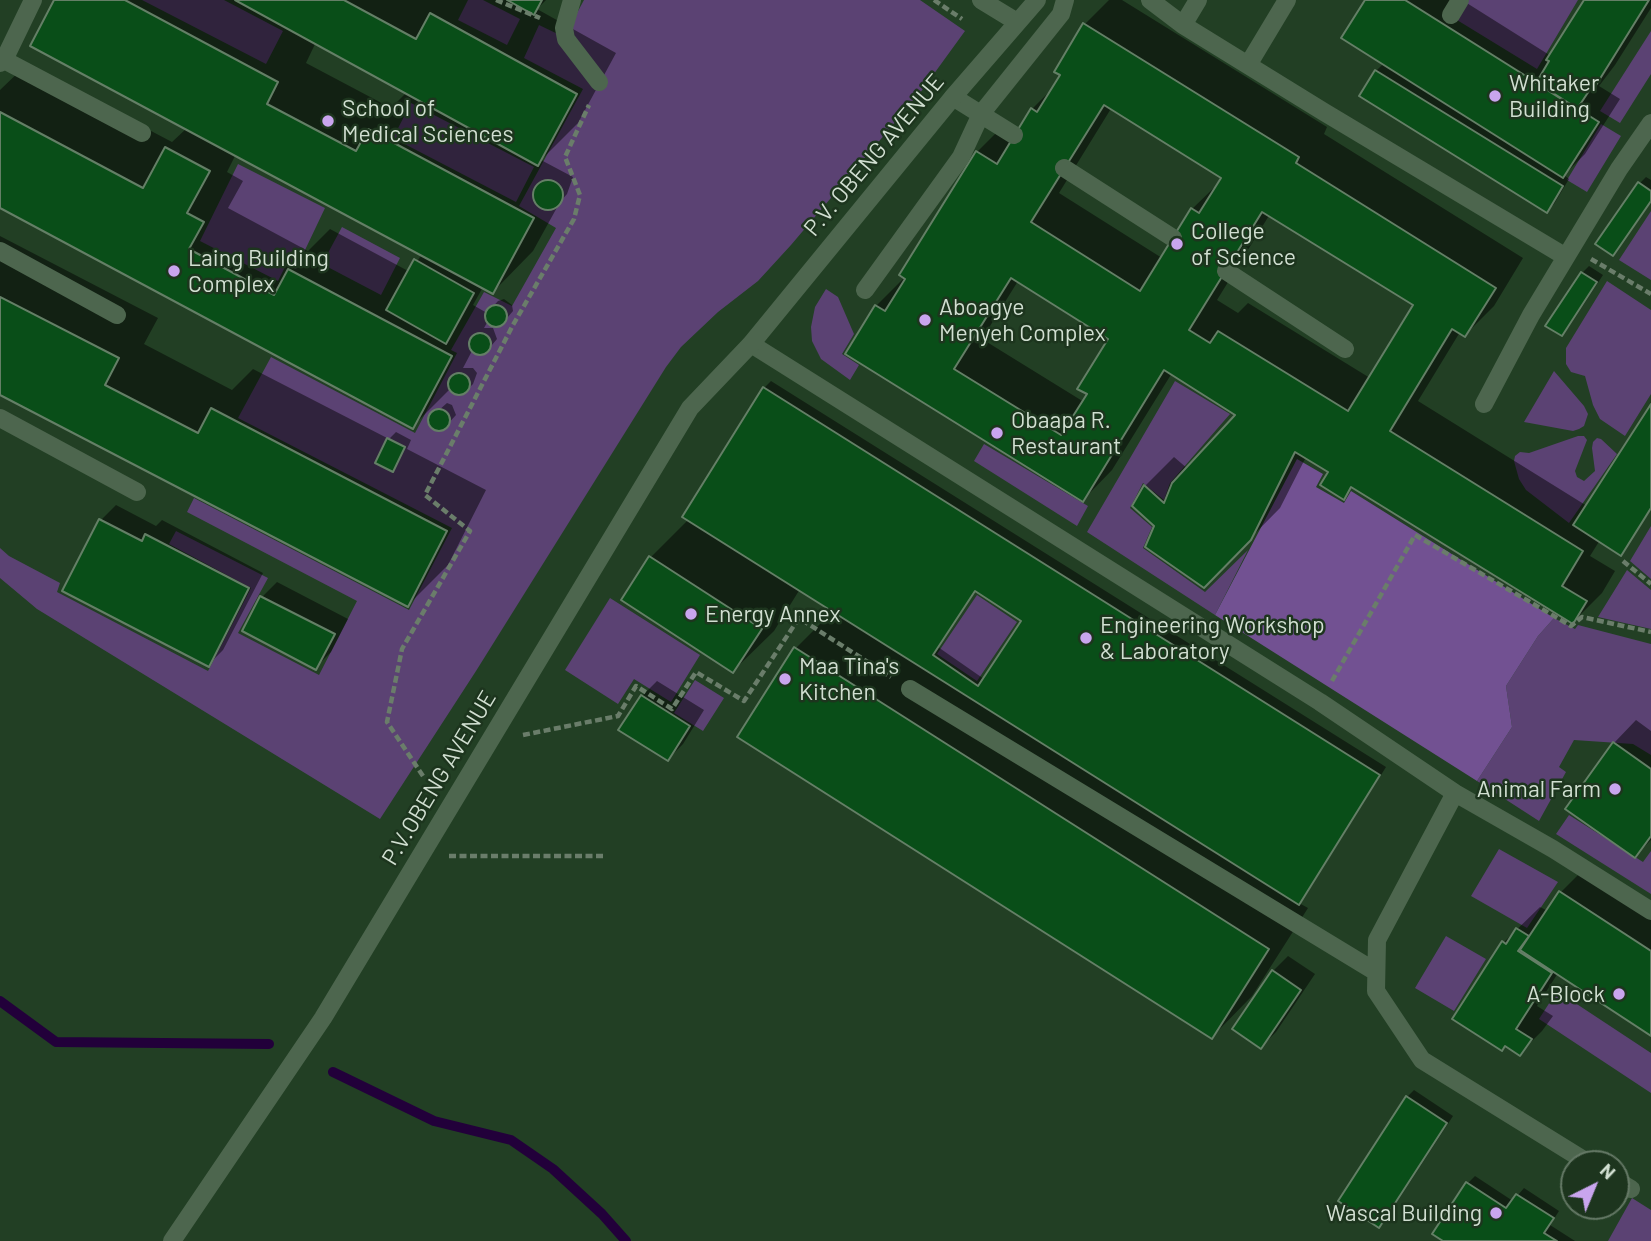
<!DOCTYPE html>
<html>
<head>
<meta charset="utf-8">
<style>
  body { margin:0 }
  #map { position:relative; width:1651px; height:1241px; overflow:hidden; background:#1d351e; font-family:Barlow,sans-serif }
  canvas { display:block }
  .north { position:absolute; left:1560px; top:1150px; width:70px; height:70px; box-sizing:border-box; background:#1d351e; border:2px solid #657966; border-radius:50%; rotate:43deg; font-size:19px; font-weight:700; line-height:28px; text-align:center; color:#d1dfd1 }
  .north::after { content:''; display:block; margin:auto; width:24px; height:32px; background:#c9a5ee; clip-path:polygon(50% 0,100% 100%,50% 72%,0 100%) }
</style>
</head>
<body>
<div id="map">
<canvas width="1651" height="1241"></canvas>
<div class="north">N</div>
</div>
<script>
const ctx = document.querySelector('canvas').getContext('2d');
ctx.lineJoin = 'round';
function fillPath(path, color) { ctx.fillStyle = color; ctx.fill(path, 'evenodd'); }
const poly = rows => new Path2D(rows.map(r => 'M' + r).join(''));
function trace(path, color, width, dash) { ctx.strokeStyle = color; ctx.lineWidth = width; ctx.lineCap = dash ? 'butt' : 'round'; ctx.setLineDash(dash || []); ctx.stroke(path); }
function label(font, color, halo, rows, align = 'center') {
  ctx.font = font + ' Barlow,sans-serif'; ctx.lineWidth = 5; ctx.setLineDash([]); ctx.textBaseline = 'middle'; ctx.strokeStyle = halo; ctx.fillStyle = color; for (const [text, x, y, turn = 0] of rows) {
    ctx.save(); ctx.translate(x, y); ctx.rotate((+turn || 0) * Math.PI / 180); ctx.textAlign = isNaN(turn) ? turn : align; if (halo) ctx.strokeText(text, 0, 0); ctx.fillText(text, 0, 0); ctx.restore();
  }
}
const built = poly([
  [0,0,1651,0,1651,1241,0,1241],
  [1574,1164,1616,1164,1616,1206,1574,1206]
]);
const green = poly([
  [142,0,224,0,283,31,266,64],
  [468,0,483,0,520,19,507,45,458,20],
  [584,0,920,0,965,31,920,93,791,245,758,281,718,312,681,347,666,367,476,671,380,819,37,609,0,578,0,548,9,556,60,583,57,592,208,671,251,588,169,544,176,531,268,578,238,633,319,675,357,601,187,512,194,498,409,610,452,528,238,418,271,357,415,433,457,353,451,350,484,292,512,306,556,228,519,206,583,89,524,58,539,25,564,37],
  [1469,0,1578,0,1537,69,1457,20],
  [1651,31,1651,74,1620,123,1600,111],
  [411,103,534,167,516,202,393,138],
  [1601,124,1621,136,1587,192,1567,180],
  [238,164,325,208,296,269,286,265,278,281,200,241],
  [1651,211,1651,280,1619,260],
  [342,227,400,258,381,295,322,264],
  [1607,281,1651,310,1651,394,1625,436,1600,419,1593,405,1585,376,1571,372,1566,364,1566,348],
  [826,289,838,297,854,334,842,354,859,365,850,380,821,359,812,341,811,327,815,307],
  [1554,371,1584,406,1588,414,1584,426,1579,429,1573,431,1524,422],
  [1175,381,1230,414,1170,483,1164,500,1143,483,1130,508,1152,527,1143,548,1205,592,1248,550,1215,615,1087,532],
  [1578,436,1584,436,1587,440,1575,471,1577,477,1584,481,1595,471,1592,448,1593,442,1597,438,1601,439,1617,454,1569,523,1526,490,1519,479,1514,461,1515,456,1520,452,1529,453],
  [984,444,1088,506,1077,526,974,461],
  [1651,526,1651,579,1630,561],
  [1627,570,1651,590,1651,629,1598,617],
  [977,595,1017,622,977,681,937,654],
  [610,598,700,655,671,702,634,679,618,704,565,670],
  [1554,618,1575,629,1578,625,1651,644,1651,755,1633,744,1574,740,1559,767,1566,772,1539,821,1477,781,1512,727,1506,686,1538,636],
  [695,680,724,698,703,731,674,713],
  [1569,815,1643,862,1651,851,1651,894,1556,834],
  [1499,849,1558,882,1527,928,1471,896],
  [1446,936,1486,959,1454,1011,1415,988],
  [1557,991,1651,1053,1651,1093,1539,1019],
  [1632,1198,1651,1210,1651,1241,1608,1241]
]);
const forest = poly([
  [1297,459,1323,474,1316,487,1344,503,1351,491,1554,618,1538,636,1506,686,1512,727,1477,781,1215,615]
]);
const shadow = poly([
  [56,0,546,0,537,9,616,53,578,123,541,160,573,177,567,194,560,202,533,251,493,292,483,287,473,305,487,313,498,301,504,299,512,305,513,311,502,324,496,325,488,321,484,328,493,328,497,339,486,352,480,353,473,349,463,368,473,368,477,373,473,384,465,392,460,393,451,388,413,426,0,206,0,90,26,65,172,142,187,128],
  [316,42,407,92,391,108,306,63],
  [236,154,422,254,410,272,330,229,308,251,228,208,243,181,227,172],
  [1109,0,1122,0,1327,127,1324,134,1523,258,1494,306,1465,335,1460,332,1418,401,1587,506,1651,407,1651,510,1620,553,1600,540,1590,556,1615,571,1602,593,1573,622,1354,486,1343,497,1330,472,1306,457,1280,508,1204,585,1157,526,1145,486,1174,457,1188,469,1238,414,1172,373,1112,470,1083,500,876,306,905,277,977,152,1006,123,1019,131,1032,109,1055,86,1085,24],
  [1112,107,1224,178,1192,209,1162,258,1059,193],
  [1270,214,1416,305,1370,378,1248,303,1238,313,1217,300],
  [1018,281,1111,338,1084,402,982,339],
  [1367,0,1462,0,1551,56,1586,0,1651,0,1651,8,1615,65,1599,86,1620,99,1585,154,1564,175,1569,179,1554,204,1547,211,1376,71,1384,63],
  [1646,177,1651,180,1651,201,1612,254,1639,184],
  [0,236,158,318,144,344,232,390,253,369,389,439,396,432,411,440,407,449,486,490,448,565,408,605,0,393],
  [1589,266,1603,275,1569,327,1562,334,1582,273],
  [771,381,1386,767,1306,895,1299,903,1308,908,1252,996,1212,1037,796,648,834,610,800,589,774,631,733,671,624,599,651,557,689,519,764,388],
  [977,589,1023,620,984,679,938,647],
  [447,403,452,405,456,415,444,428,433,428,430,418],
  [116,505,156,526,162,520,263,573,223,650,208,665,101,520],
  [277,582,348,619,331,652,316,667,245,631,262,597],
  [657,681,704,710,683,744,668,759,642,696],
  [1636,720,1651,731,1651,840,1635,856,1614,743],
  [1590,863,1651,903,1651,1034,1558,973,1537,1006,1553,1016,1542,1031,1520,1053,1455,1018,1504,942,1540,907,1548,911,1561,892],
  [1288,956,1315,974,1276,1032,1261,1047,1273,971],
  [1414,1090,1453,1116,1386,1219,1379,1226,1407,1097],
  [1475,1176,1513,1201,1524,1188,1559,1211,1550,1225,1575,1241,1446,1241,1435,1234,1468,1183]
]);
const stream = poly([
  [0,1001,56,1042,269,1044],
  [333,1072,434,1121,511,1140,553,1169,602,1214,626,1241]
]);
const building = poly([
  [54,0,125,0,278,82,267,104,356,151,368,129,534,218,493,294,30,46,54,0],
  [235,0,344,0,416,39,430,13,577,94,538,166,235,0],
  [507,0,542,0,534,15,507,0],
  [1365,0,1405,0,1599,122,1563,178,1341,38,1365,0],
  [1584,0,1649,0,1593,90,1591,88,1577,109,1536,83,1549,61,1546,60,1584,0],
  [1083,23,1299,157,1296,163,1496,288,1465,337,1452,329,1390,431,1583,551,1562,586,1587,601,1573,624,1351,487,1344,500,1320,485,1328,472,1295,452,1251,540,1204,588,1145,547,1154,526,1132,506,1144,485,1164,503,1172,483,1235,415,1164,370,1083,502,845,354,875,305,885,311,905,279,899,275,976,151,997,164,1031,108,1037,112,1060,75,1054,72,1083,23],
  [1104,105,1221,178,1199,213,1191,208,1140,291,1031,222,1104,105],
  [1262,212,1413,305,1348,411,1218,331,1210,343,1189,330,1262,212],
  [1011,278,1108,339,1077,389,1087,394,1061,435,954,369,1011,278],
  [1375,70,1563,186,1547,213,1359,96,1375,70],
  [0,112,143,188,165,147,210,171,187,213,204,222,189,249,274,295,288,269,452,356,413,429,0,208,0,112],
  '533 195a15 15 0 1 1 30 0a15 15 0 1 1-30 0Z',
  [1638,182,1651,191,1651,201,1613,256,1595,244,1638,182],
  [414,259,474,293,446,344,386,310,414,259],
  [1581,272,1597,282,1562,336,1545,326,1581,272],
  [0,297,119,358,105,385,198,433,211,408,447,531,408,607,0,395,0,297],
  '485 316a11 11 0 1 1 22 0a11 11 0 1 1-22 0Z',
  '469 344a11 11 0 1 1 22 0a11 11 0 1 1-22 0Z',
  '448 384a11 11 0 1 1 22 0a11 11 0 1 1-22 0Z',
  [763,387,1380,775,1299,905,682,517,763,387],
  [975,591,1021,621,978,686,933,655,975,591],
  [1651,404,1651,508,1621,556,1573,525,1651,404],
  '428 420a11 11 0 1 1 22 0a11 11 0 1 1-22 0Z',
  [387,438,405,447,393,472,375,463,387,438],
  [99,519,142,541,145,534,249,588,209,667,62,591,99,519],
  [649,556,762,629,733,673,621,600,649,556],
  [260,596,335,634,316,670,242,631,260,596],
  [794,647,1269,949,1212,1039,737,737,794,647],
  [641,695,690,726,668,761,618,730,641,695],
  [1613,742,1651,769,1651,836,1635,858,1565,809,1613,742],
  [1559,891,1651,951,1651,1036,1520,950,1559,891],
  [1516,928,1529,936,1518,951,1552,973,1516,1029,1532,1039,1520,1056,1505,1046,1502,1051,1452,1019,1502,941,1506,944,1516,928],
  [1272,970,1301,990,1261,1049,1232,1029,1272,970],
  [1406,1096,1447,1123,1379,1228,1338,1201,1406,1096],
  [1466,1182,1506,1208,1516,1194,1554,1218,1544,1233,1557,1241,1443,1241,1432,1234,1466,1182]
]);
const path = poly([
  [496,0,540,18],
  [934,0,962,19],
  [1591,259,1651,294],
  [1623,561,1651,584],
  [1332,681,1415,535,1571,626,1582,617,1651,632],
  [523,735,618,716,636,686,672,709,696,672,744,701,799,618,891,677],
  [423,776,387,722,402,649,470,531,425,495,513,325,574,219,580,195,565,157,589,105],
  [449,856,605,856]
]);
const service = poly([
  [572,0,564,28,566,39,599,82],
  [981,0,1017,22],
  [1150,0,1183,25,1324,112,1566,257],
  [1451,15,1460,0],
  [1183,25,1198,0],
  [4,60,142,133],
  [0,63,4,60,33,0],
  [1248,65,1287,0],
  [953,97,1014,135],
  [1064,168,1173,238],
  [0,251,117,315],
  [1226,271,1345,349],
  [865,290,961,157,981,114,1061,14,1065,0],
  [751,344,1320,702,1455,793,1553,849,1651,911],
  [1484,404,1531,315,1619,169,1651,123],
  [0,418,137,492],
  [910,689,1376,972],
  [1455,793,1377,940,1376,991,1422,1060,1590,1164],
  [1616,1180,1631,1189]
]);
const minor = poly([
  [172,1241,323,1018,690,408,751,344,953,97,1037,0]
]);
const markers = [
  [1495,96,7,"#c9a5ee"],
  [328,121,7,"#c9a5ee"],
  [1177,244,7,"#c9a5ee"],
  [174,271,7,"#c9a5ee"],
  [925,320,7,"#c9a5ee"],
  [997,433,7,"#c9a5ee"],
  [691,614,7,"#c9a5ee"],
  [1086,638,7,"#c9a5ee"],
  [785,679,7,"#c9a5ee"],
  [1615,789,7,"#c9a5ee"],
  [1619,994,7,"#c9a5ee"],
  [1496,1213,7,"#c9a5ee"]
];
const poiNames = [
  ["Whitaker",1509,83],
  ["Building",1509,109],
  ["School of",342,108],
  ["Medical Sciences",342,134],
  ["College",1191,231],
  ["of Science",1191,257],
  ["Laing Building",188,258],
  ["Complex",188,284],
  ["Aboagye",939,307],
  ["Menyeh Complex",939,333],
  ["Obaapa R.",1011,420],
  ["Restaurant",1011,446],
  ["Energy Annex",705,614],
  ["Engineering Workshop",1100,625],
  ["& Laboratory",1100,651],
  ["Maa Tina's",799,666],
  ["Kitchen",799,692],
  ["Animal Farm",1601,789,"right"],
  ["A-Block",1605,994,"right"],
  ["Wascal Building",1482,1213,"right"]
];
const streetNames = [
  ["P.V. OBENG AVENUE",874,155,-50],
  ["P.V.OBENG AVENUE",439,778,-59]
];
fillPath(built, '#223f24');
fillPath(green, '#5b4273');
fillPath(forest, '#725192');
fillPath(shadow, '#0007');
trace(stream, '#22003a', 10);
fillPath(building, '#094e18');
trace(building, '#647f66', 2);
trace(path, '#6a7d6a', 4.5, [7, 3.5]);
trace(service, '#4d664e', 18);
trace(minor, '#4d664e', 18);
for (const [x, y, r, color] of markers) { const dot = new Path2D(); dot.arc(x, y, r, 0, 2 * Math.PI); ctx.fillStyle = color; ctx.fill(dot); trace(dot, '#1d351e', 2.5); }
label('23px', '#d1dfd1', '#1d351e', poiNames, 'left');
label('23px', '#d1dfd1', '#1d351e', streetNames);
</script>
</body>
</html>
